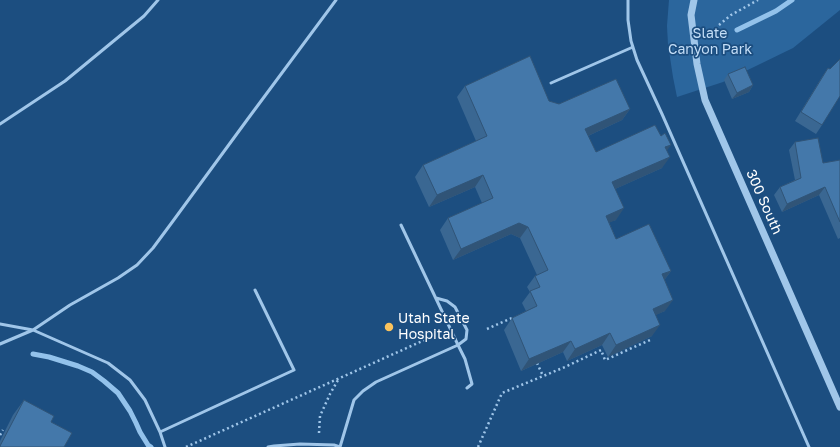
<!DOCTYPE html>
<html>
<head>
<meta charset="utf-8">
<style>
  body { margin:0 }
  canvas { display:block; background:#1c4e80 }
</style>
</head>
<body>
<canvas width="840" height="447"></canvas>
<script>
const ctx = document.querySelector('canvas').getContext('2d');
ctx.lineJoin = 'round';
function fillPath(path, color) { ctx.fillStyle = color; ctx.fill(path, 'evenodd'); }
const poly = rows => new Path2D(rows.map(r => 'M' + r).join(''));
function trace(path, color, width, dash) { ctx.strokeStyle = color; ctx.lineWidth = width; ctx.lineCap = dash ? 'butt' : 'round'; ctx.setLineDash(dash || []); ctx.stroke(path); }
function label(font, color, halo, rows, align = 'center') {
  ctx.font = font + ' "Golos Text",sans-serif'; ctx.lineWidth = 3.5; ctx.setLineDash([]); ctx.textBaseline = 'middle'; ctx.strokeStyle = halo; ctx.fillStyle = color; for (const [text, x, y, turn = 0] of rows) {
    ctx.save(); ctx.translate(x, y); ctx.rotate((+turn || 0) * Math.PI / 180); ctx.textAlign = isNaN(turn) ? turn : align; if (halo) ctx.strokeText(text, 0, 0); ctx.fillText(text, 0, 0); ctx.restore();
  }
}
const green = poly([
  [669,0,840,0,840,10,793,48,723,82,677,97,673,77,668,44,667,26]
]);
const stream = poly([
  [737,30,776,11,792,0],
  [33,354,49,357,78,366,92,372,104,381,118,393,130,411,136,423,140,432,148,445,151,447]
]);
const path = poly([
  [719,25,731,15,758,0],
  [487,329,514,317],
  [537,363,543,376],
  [319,433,320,416,330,394,338,380],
  [0,435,3,430],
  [186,447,438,334],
  [478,447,502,393,565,367,601,350,605,360,650,340,649,338]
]);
const service = poly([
  [628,0,628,20,631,41,637,60,662,114,809,447],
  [551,83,633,47],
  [0,124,65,81,144,16,158,0],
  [436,298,447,301,455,307,467,330,466,339,458,345,465,359,472,384,467,388],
  [0,324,33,330,108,363,130,380,145,400,160,432,165,447],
  [0,344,33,330,70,305,118,278,137,265,153,248,173,221,247,120,336,0],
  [160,432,294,370,255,290],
  [268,447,274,446,300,444,334,445,340,447],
  [340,447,354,400,363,391,376,382,458,345,401,225]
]);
const tertiary = poly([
  [694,0,691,15,697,64,705,100,840,407]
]);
const wall = poly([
  [828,68,822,125,816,134,795,121,822,77],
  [728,74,753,85,749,92,732,99,724,80],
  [465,86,549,101,559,104,630,109,622,120,588,136,596,152,667,150,662,168,615,189,616,220,609,222,616,239,671,271,665,279,665,311,655,315,652,336,608,357,602,345,567,361,563,352,521,371,504,330,512,318,526,311,522,303,530,292,527,287,535,276,537,275,520,238,511,234,453,260,440,230,448,218,482,203,475,187,429,207,415,177,423,165,476,141,457,97],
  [795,142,823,163,840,160,840,238,838,239,819,195,782,212,774,195,780,187,795,180,789,150],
  [24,400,51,422,0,447,0,441,13,415]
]);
const shadedWall = poly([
  [753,85,749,92,732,99,737,93],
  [630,109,622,120,577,141,585,129],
  [671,145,663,156,665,147],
  [670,157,662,168,604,194,612,182],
  [483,175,475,187,429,207,437,195],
  [825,187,819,195,782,212,787,204],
  [624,208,616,220,598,227,606,216],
  [519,223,528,227,520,238,511,234,453,260,461,249],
  [671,271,663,282,662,274],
  [673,300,665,311,645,320,653,309],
  [660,325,652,336,608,357,616,345],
  [610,333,602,345,567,361,575,349],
  [571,341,563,352,521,371,529,359]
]);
const building = poly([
  [530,56,549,101,559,104,616,79,630,109,585,129,596,152,655,125,661,136,665,133,671,145,665,147,670,157,612,182,624,208,606,216,616,239,649,224,671,271,662,274,673,300,653,309,660,325,616,345,610,333,575,349,571,341,529,359,512,318,537,306,530,291,540,287,535,276,548,270,528,227,519,223,461,249,448,218,493,198,483,175,437,195,423,165,487,136,465,86,530,56],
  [840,59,840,96,822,125,801,112,828,68,830,69,840,59],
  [745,67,753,85,737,93,728,74,745,67],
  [818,138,823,163,840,160,840,222,825,187,787,204,780,187,801,178,795,142,818,138],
  [24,400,54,416,51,422,72,433,64,447,0,447,0,446,24,400]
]);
const markers = [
  [389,327,5,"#fac35d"]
];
const parkNames = [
  ["Slate",710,34],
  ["Canyon Park",710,50]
];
const streetNames = [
  ["300 South",764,202,66]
];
const poiNames = [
  ["Utah State",398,319],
  ["Hospital",398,335]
];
fillPath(green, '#2b669d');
trace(stream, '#93c2eb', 5);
trace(path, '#a0c6e9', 2.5, [2, 3]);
trace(service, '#a0c6e9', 3);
trace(tertiary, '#a0c6e9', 7);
fillPath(wall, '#3a6792');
fillPath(shadedWall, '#305477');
fillPath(building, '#4478aa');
trace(building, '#305477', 1);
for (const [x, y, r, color] of markers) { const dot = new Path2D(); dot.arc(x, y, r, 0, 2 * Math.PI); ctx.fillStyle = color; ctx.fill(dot); trace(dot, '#1c4e80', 1.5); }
label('14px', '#c4def7', '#1c4e80', parkNames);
label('14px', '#fff', '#1c4e80', streetNames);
label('14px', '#fff', '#1c4e80', poiNames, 'left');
</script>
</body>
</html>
